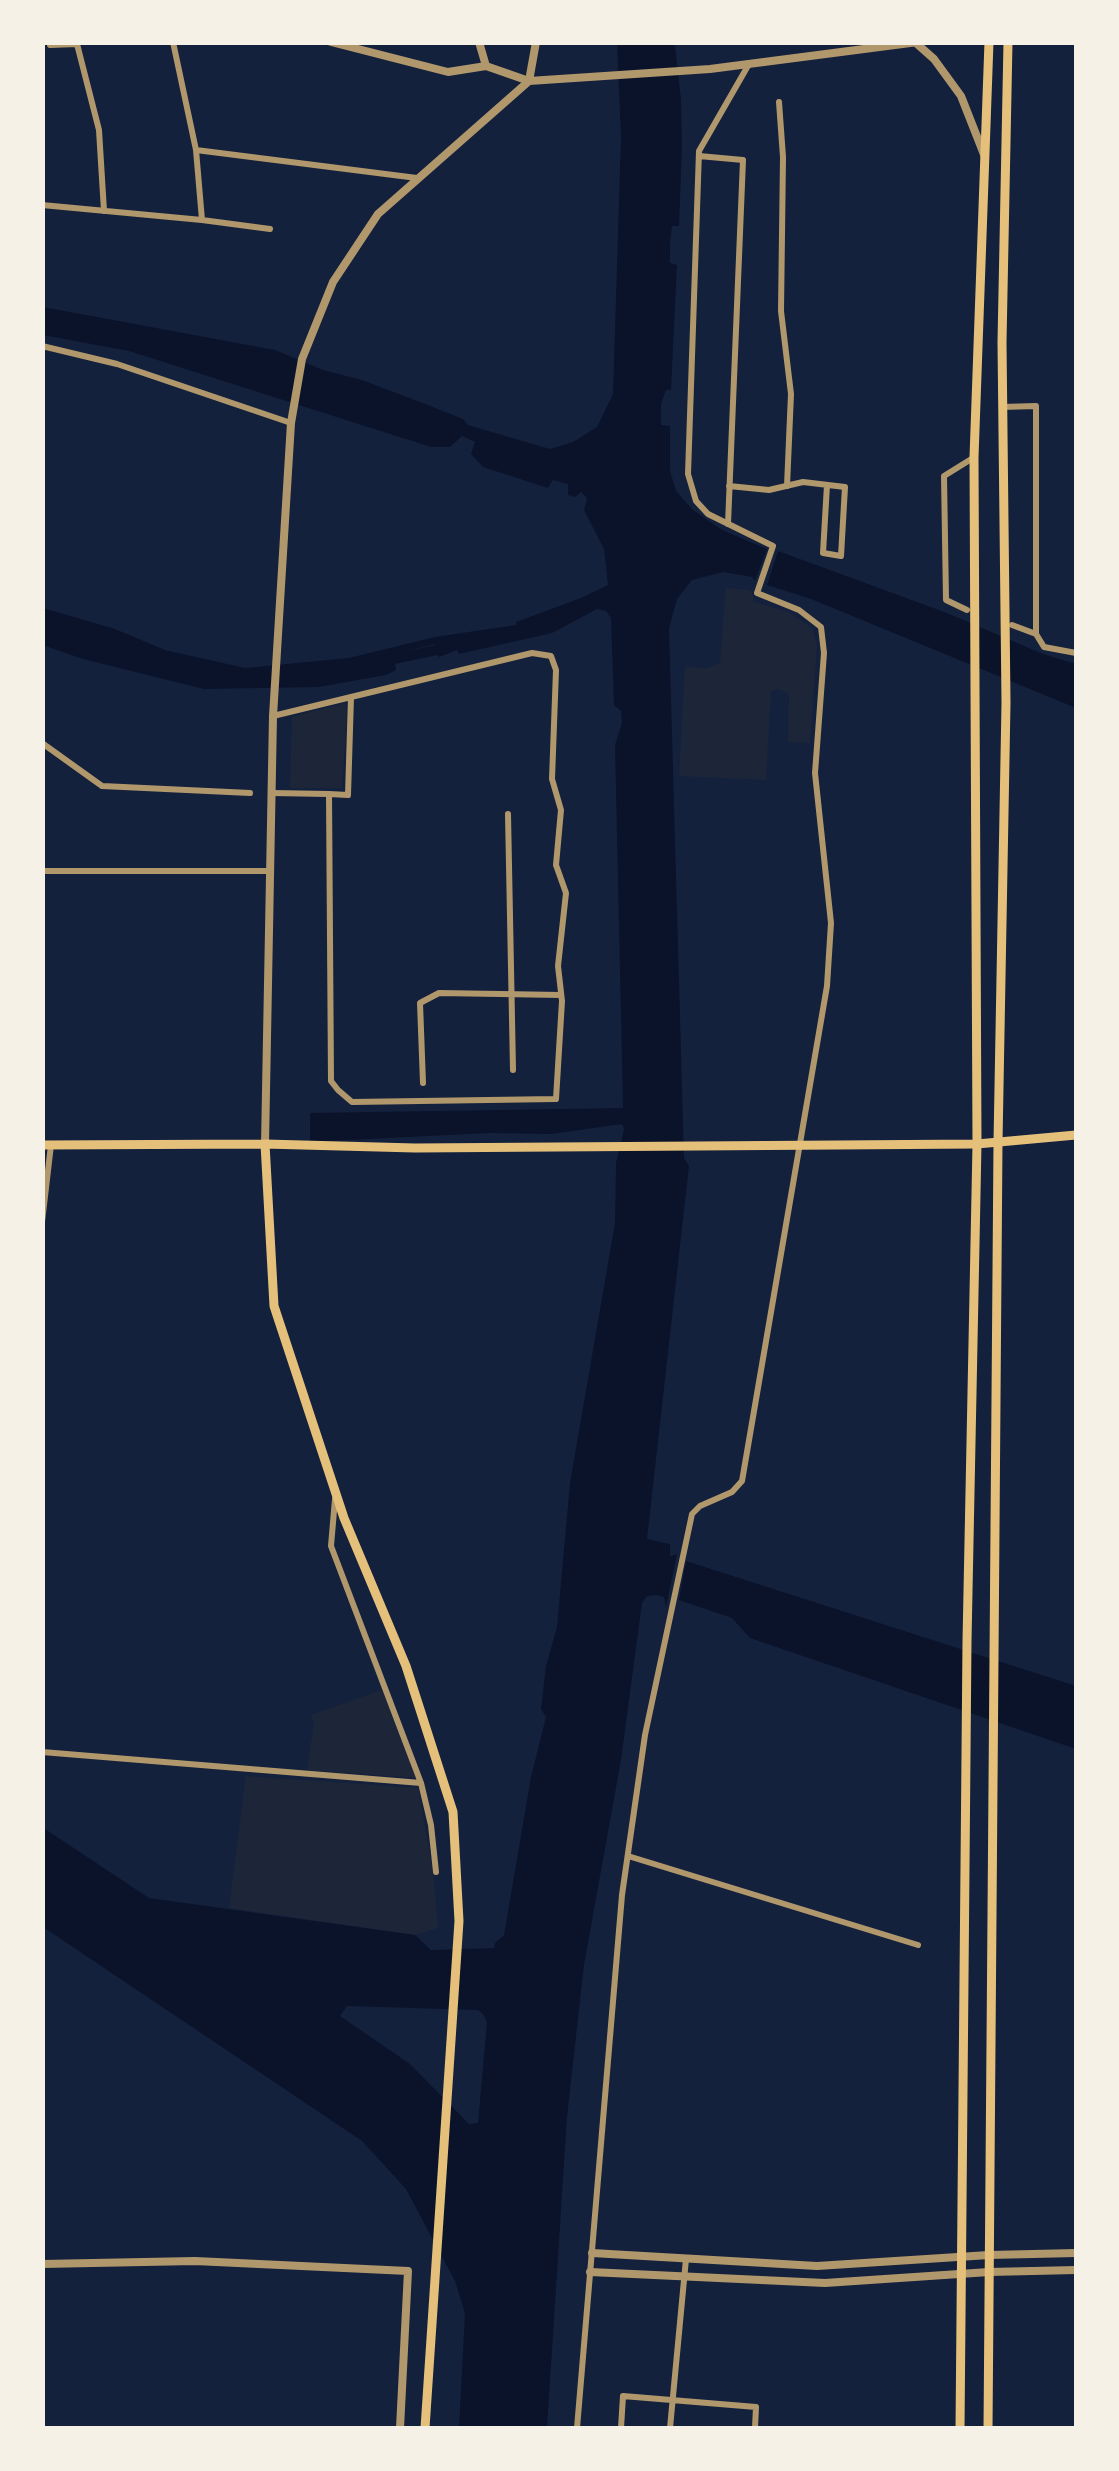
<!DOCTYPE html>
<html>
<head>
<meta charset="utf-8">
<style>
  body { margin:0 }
  #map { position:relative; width:1119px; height:2471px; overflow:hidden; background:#14213d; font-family:Jost,sans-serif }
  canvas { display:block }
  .frame { position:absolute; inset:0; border:45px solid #f6f1e7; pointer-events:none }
</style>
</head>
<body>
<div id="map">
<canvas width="1119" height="2471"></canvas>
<div class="frame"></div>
</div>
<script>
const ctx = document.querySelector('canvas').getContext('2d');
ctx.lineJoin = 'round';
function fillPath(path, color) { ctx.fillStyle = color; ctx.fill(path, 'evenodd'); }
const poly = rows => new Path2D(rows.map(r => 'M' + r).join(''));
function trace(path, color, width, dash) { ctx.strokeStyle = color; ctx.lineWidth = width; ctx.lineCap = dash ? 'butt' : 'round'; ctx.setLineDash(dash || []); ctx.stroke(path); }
const green = poly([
  [726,588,751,590,754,602,789,612,812,628,817,644,810,743,788,742,789,694,778,689,771,691,766,780,679,776,685,667,708,668,720,663],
  [345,703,347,714,342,788,290,788,292,717],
  [382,1690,416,1778,307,1770,314,1723,311,1715],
  [246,1776,418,1788,433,1872,438,1928,415,1935,229,1908]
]);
const water = poly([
  [617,43,674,43,675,46,681,99,682,147,679,226,672,226,670,243,670,263,677,265,671,390,666,390,661,404,661,425,670,426,670,471,676,491,693,510,722,530,767,549,755,581,752,577,723,572,692,580,677,599,669,628,684,1158,689,1166,647,1539,670,1544,670,1556,677,1554,666,1607,664,1597,657,1595,647,1596,642,1603,621,1760,584,1965,567,2117,547,2428,459,2428,465,2313,455,2281,406,2189,362,2141,43,1927,42,1827,149,1898,415,1935,431,1950,494,1948,495,1943,504,1935,531,1777,546,1717,541,1709,546,1666,557,1627,570,1483,615,1223,616,1163,624,1129,622,1124,552,1134,489,1133,310,1142,310,1113,623,1108,615,745,622,723,621,711,614,705,611,618,606,611,597,609,552,633,459,654,457,650,439,657,435,644,394,654,396,670,386,675,319,687,204,689,83,659,43,645,43,608,115,629,165,650,245,668,349,658,435,637,516,625,516,622,581,598,608,585,604,549,584,510,587,498,581,492,575,497,568,495,568,484,553,480,548,488,483,467,471,454,475,442,471,440,462,436,450,447,431,447,129,351,43,335,43,307,275,350,323,370,362,380,428,405,463,419,468,425,550,449,573,442,597,427,613,394,621,136],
  [347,2006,478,2010,483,2014,487,2022,478,2123,469,2124,410,2064,340,2016],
  [778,551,947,613,1043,654,1076,664,1076,708,811,599,767,585],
  [686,1561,1076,1686,1076,1749,750,1638,732,1618,679,1600]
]);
const canal = poly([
  [384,661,451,647]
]);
const minor = poly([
  [50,42,50,45,77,44,99,130,104,211],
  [173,42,196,150],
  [779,102,783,157,781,311,791,394,787,486],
  [699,156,743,160,728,524],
  [42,205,202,220,196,150,417,178],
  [202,220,270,229],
  [42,346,117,364,291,423],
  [1002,407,1036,406,1036,634,1044,647,1076,653],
  [729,486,769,490,803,482,845,487,841,556,823,553,827,485],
  [967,610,946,600,944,476,973,458],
  [1012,625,1036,634],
  [42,743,102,786,250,793],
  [272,793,329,794,331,1081,338,1090,352,1102,556,1099,562,1001,558,966,566,893,556,865,561,810,552,779,556,670,551,656,532,653,273,716],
  [329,794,348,795,351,697],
  [508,814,513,1070],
  [42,871,270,871],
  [423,1083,420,1003,439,993,561,995],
  [42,1222,51,1145],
  [335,1499,331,1546,421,1783,431,1825,436,1872],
  [42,1752,421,1783],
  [628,1856,918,1945],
  [577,2428,622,1895,645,1735,692,1514,700,1506,732,1492,742,1481,827,986,831,923,815,773,824,653,821,627,799,610,757,593,773,546,708,514,696,501,688,474,699,151,749,64],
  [621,2428,623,2396,756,2407,755,2428],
  [670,2428,686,2259]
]);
const tertiary = poly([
  [331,42,448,72,486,66],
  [479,42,486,66,529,81,710,69,918,42],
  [916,43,934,59,961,96,985,157],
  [265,1144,273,716,291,423,302,359,333,282,378,214,529,81,536,42],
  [592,2253,817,2266,989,2255,1076,2253],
  [42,2264,195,2261,408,2271,400,2428],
  [590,2272,825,2283,989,2272,1076,2270]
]);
const secondary = poly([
  [265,1144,274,1306,344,1518,406,1666,453,1812,459,1921,425,2428],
  [42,1145,265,1144,415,1148,977,1144,1076,1135]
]);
const primary = poly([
  [960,2428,967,1641,977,1144,974,457,989,42],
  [988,2428,998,1142,1006,703,1002,342,1008,42]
]);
fillPath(green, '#1d2539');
fillPath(water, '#0b132b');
trace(canal, '#0b132b', 10);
trace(minor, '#b1986c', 6);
trace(tertiary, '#b1986c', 8);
trace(secondary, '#e5c07b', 9);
trace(primary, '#e5c07b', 9);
</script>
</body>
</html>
